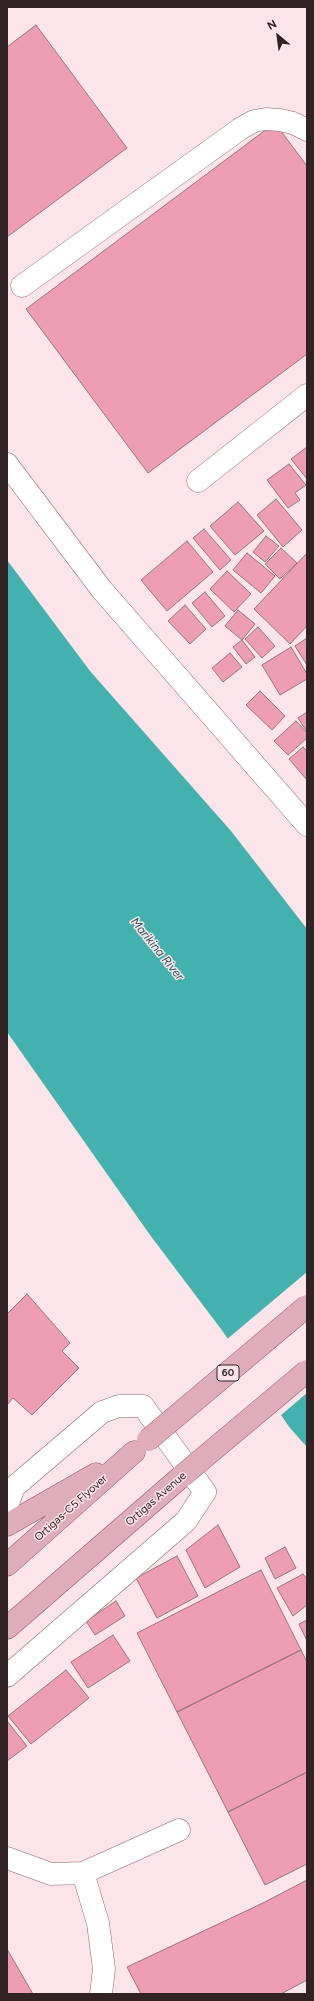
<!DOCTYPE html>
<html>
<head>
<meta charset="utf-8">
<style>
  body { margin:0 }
  #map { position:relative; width:314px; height:2001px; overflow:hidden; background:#fce5ea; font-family:Figtree,sans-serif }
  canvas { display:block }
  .frame { position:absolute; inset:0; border:8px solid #302225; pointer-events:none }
  .north { position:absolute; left:258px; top:16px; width:40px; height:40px; -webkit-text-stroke:3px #fce5ea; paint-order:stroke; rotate:331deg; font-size:11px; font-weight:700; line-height:16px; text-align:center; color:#302225 }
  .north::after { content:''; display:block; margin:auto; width:14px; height:18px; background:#302225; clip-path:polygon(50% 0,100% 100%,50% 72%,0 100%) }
</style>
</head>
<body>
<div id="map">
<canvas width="314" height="2001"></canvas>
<div class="frame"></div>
<div class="north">N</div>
</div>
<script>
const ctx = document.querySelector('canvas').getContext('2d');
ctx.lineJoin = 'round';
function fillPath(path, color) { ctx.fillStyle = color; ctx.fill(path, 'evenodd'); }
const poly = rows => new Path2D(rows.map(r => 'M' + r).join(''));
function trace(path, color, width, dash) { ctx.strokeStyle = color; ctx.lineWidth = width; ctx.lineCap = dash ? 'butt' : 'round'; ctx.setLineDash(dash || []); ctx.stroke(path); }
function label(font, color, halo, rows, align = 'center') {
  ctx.font = font + ' Figtree,sans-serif'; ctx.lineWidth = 3; ctx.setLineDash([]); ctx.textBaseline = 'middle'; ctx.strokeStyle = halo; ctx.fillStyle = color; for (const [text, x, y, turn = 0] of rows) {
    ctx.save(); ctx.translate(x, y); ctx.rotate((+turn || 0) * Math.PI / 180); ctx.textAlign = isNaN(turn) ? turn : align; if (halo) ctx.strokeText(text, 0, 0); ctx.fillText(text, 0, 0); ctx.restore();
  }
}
const water = poly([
  [7,560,90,671,231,831,307,929,307,1447,290,1428,221,1329,150,1235,7,1032]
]);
const pier = poly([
  [307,1272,307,1393,280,1416,226,1340]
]);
const building = poly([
  [36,25,127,148,7,237,7,47,36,25],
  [275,123,307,166,307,354,148,473,26,309,275,123],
  [307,447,307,479,291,459,307,447],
  [289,464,306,485,295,493,300,500,288,508,267,480,289,464],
  [276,499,302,530,283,547,257,515,276,499],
  [238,502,264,531,235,555,210,526,238,502],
  [204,529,231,560,220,570,193,538,204,529],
  [266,536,279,546,265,562,253,552,266,536],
  [187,541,213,572,167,611,141,580,187,541],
  [281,548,297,563,280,579,265,564,281,548],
  [247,553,275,576,261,593,233,570,247,553],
  [307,553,307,626,290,644,254,609,307,553],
  [227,571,251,594,234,612,210,589,227,571],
  [205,592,225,616,212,627,192,603,205,592],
  [185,605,206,629,190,644,168,621,185,605],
  [238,610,255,624,242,640,225,626,238,610],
  [258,627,275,646,262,658,245,639,258,627],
  [307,638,307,665,295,646,307,638],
  [242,640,255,657,246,664,233,647,242,640],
  [291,647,307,674,307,679,280,695,262,665,291,647],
  [230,653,242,667,223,682,212,668,230,653],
  [260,691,285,716,272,730,246,705,260,691],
  [307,712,307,732,298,718,307,712],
  [296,721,307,733,307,738,288,755,274,741,296,721],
  [303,747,307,751,307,780,289,759,303,747],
  [27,1294,70,1343,62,1351,79,1368,32,1415,13,1398,7,1405,7,1314,27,1294],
  [218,1525,240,1567,205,1588,186,1550,218,1525],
  [285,1547,296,1568,275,1579,265,1558,285,1547],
  [177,1556,198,1596,157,1618,136,1578,177,1556],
  [261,1570,301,1650,177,1712,137,1633,261,1570],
  [303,1574,307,1579,307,1605,293,1616,277,1588,303,1574],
  [116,1601,125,1616,95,1635,86,1621,116,1601],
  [307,1620,307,1641,299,1624,307,1620],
  [113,1635,130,1661,88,1688,71,1662,113,1635],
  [301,1650,307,1662,307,1772,228,1812,177,1712,301,1650],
  [66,1670,89,1698,31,1744,8,1716,66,1670],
  [7,1721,27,1746,7,1761,7,1721],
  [307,1772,307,1864,265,1885,228,1812,307,1772],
  [307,1880,307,1980,281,1994,141,1994,127,1967,263,1903,307,1880],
  [7,1949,33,1994,7,1994,7,1949]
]);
const minor = poly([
  [22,286,240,129,254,121,266,119,280,120,293,123,307,130],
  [7,464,102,590,307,825],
  [198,481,307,395],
  [7,1506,14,1487,102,1412,119,1406,143,1406,205,1492,186,1521,7,1676],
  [7,1858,51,1874,83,1873,179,1830],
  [83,1873,98,1923,104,1969,101,1994]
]);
const major = poly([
  [7,1525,96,1474],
  [7,1565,134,1452],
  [7,1628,182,1476]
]);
const majorBridge = poly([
  [148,1440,307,1306],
  [182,1476,307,1371]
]);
const shields = [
  [228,1373,22]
];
const shieldNames = [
  ["60",228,1373]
];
const streetNames = [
  ["Ortigas Avenue",156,1499,-41],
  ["Ortigas-C5 Flyover",71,1508,-42]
];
const waterNames = [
  ["Marikina River",157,949,51]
];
fillPath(water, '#43b1ad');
fillPath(pier, '#fce5ea');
fillPath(building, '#ee9eb3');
trace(building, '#97757d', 1);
trace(minor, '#87656d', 23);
trace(major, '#945768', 23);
trace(minor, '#fff', 22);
trace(major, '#dfacba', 22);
trace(majorBridge, '#945768', 23, []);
trace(majorBridge, '#dfacba', 22);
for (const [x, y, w] of shields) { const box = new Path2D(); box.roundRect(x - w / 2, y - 8, w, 16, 3); ctx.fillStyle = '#fce5ea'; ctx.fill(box); trace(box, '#302225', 1); }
label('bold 10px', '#302225', null, shieldNames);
label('11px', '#302225', '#fce5ea', streetNames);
label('italic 12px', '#285755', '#fce5ea', waterNames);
</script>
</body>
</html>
